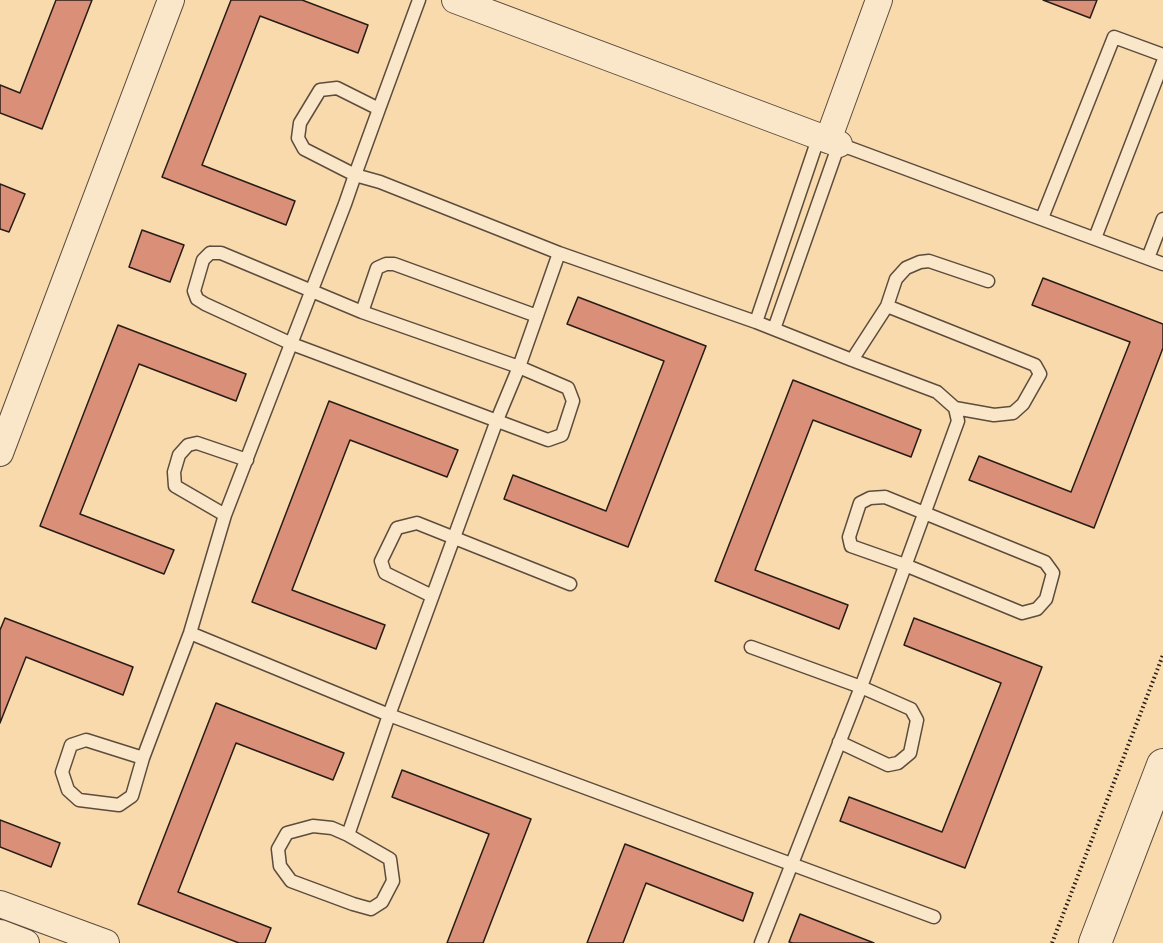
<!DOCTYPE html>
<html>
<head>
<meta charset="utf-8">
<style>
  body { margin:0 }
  canvas { display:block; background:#f8daad }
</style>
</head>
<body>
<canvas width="1163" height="943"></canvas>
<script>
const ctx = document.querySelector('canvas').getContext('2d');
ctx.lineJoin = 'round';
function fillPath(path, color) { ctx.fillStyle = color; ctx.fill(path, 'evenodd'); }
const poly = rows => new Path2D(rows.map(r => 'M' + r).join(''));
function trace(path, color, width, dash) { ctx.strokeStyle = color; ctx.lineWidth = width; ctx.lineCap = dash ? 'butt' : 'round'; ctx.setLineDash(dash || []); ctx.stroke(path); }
const building = poly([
  [56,0,92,0,42,129,0,113,0,85,20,93,56,0],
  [231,0,302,0,368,25,358,53,260,16,202,165,295,201,286,225,162,177,231,0],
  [1043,0,1097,0,1090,18,1043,0],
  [0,184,25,194,9,232,0,229,0,184],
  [142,230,184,245,170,282,129,267,142,230],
  [1043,278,1163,324,1163,348,1094,528,969,480,979,456,1071,492,1130,342,1032,305,1043,278],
  [578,297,706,346,628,547,504,499,513,475,606,511,664,361,567,324,578,297],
  [118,325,246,374,236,401,139,364,80,514,174,550,164,574,40,526,118,325],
  [793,380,921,430,911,457,813,420,755,570,848,605,839,629,715,581,793,380],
  [329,401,458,450,447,477,350,440,292,590,385,625,376,649,252,602,329,401],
  [5,618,133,667,123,695,26,657,0,723,0,630,5,618],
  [914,618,1042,667,965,868,840,821,849,797,942,832,1001,683,904,645,914,618],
  [216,703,344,753,333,780,236,743,178,892,271,928,265,943,239,943,138,904,216,703],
  [402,770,531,819,483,943,447,943,489,834,392,797,402,770],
  [0,820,60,843,51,867,0,847,0,820],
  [625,844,753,893,743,921,646,883,623,943,587,943,625,844],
  [800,914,874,943,793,943,789,942,800,914]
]);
const path = poly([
  [1052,943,1163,655]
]);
const service = poly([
  [379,109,419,0],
  [1042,218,1114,37,1163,55],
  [1095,238,1163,62],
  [210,253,221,253,362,312,519,367,568,388,573,401,562,435,548,440,292,344,205,304,197,299,194,291,203,260,210,253],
  [1148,258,1163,219],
  [887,306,896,279,906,268,920,262,929,261,988,281],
  [362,312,377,268,386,264,394,264,537,316],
  [756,322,819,136],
  [774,329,839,144,1163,264],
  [885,497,1045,562,1053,573,1046,599,1037,609,1022,613,905,565,851,546,849,537,860,503,870,498,885,497],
  [225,515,175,486,174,472,179,455,188,445,197,443,247,460],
  [432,596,385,573,381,561,397,528,417,523,570,584],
  [190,633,389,715,934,917],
  [751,647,861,687,911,709,917,720,910,753,898,763,888,765,839,742],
  [143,758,86,740,71,745,62,772,68,790,79,800,119,805,132,796,143,758,190,633,225,515,345,204,355,175,379,109,337,88,320,90,300,123,298,138,304,149,355,175,380,182,559,253,756,322,852,360,937,392,955,408,994,415,1013,413,1023,404,1040,374,1035,365,887,306,852,360],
  [313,826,332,828,348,835,390,859,393,881,382,902,371,909,353,904,291,881,280,866,278,849,287,833,313,826],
  [348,835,389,715,497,420,519,367,559,253],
  [761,943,861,687,958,421,955,408]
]);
const minor = poly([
  [455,0,839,144],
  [828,140,879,0],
  [0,453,171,0],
  [0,904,106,943],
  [0,933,26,943]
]);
const tertiary = poly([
  [1095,943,1163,765]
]);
fillPath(building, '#d98f78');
trace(building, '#281c16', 1.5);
trace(service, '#5c4c3c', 15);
trace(minor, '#5c4c3c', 28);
trace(tertiary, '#5c4c3c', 34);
trace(path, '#281c16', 4, [1.5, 3]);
trace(service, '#fae7ca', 12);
trace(minor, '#fae7ca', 26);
trace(tertiary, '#fae7ca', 32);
</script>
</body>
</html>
